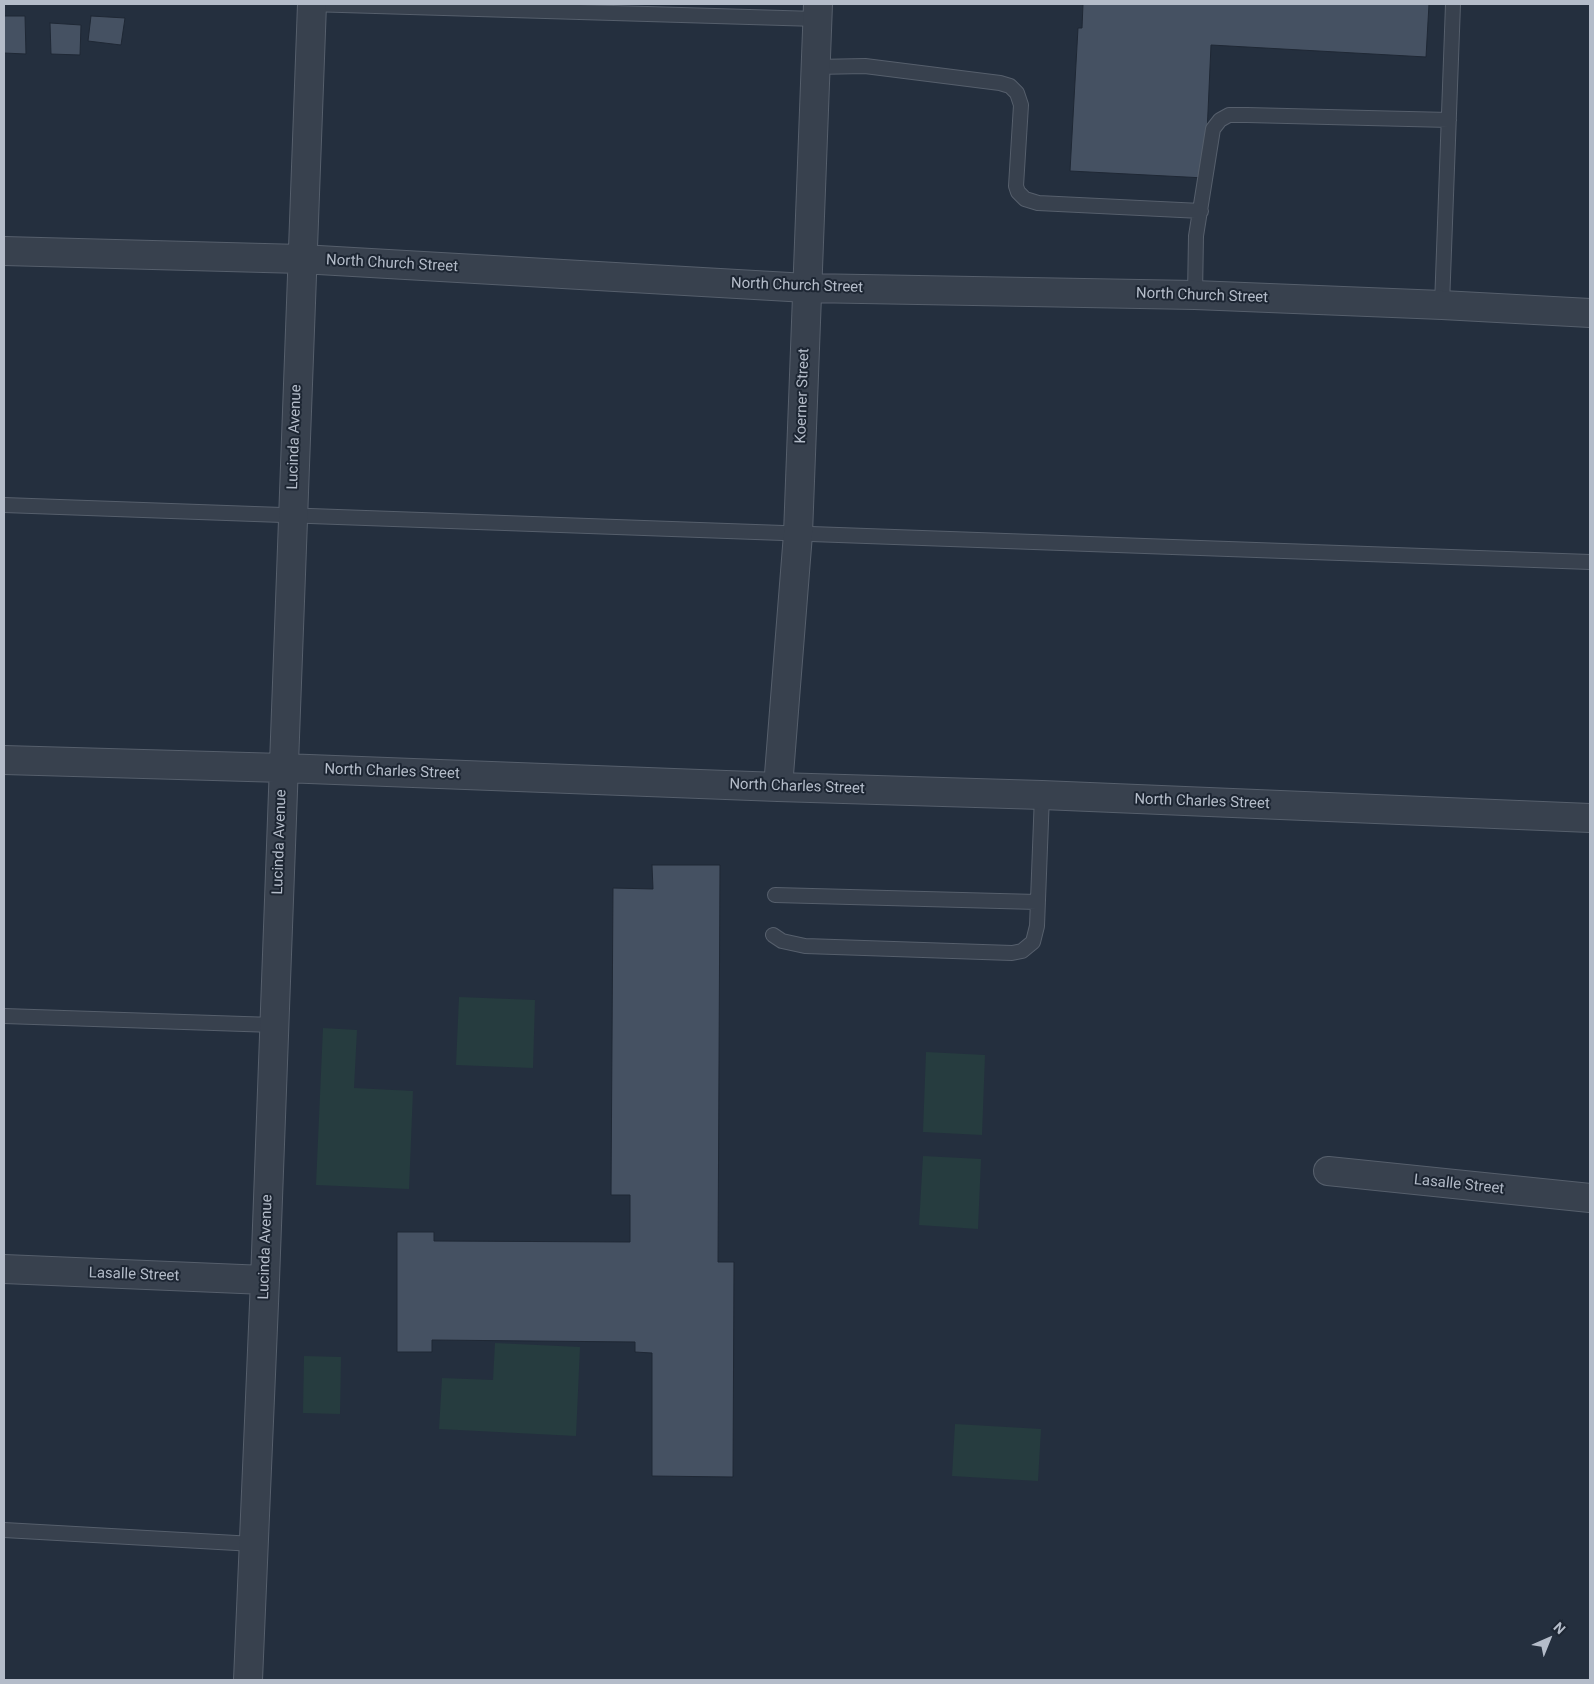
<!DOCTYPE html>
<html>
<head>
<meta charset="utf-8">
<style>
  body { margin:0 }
  #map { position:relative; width:1594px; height:1684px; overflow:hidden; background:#242f3e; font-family:Roboto,sans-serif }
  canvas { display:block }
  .frame { position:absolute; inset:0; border:5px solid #b4bcc9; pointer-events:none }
  .north { position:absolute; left:1524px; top:1614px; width:50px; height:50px; -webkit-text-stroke:4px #1d2633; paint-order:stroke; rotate:44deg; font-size:14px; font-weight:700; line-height:20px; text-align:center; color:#b4bcc9 }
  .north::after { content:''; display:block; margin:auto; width:18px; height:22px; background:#b4bcc9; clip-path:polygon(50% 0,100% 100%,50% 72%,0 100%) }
</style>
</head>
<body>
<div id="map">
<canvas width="1594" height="1684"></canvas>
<div class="frame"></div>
<div class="north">N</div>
</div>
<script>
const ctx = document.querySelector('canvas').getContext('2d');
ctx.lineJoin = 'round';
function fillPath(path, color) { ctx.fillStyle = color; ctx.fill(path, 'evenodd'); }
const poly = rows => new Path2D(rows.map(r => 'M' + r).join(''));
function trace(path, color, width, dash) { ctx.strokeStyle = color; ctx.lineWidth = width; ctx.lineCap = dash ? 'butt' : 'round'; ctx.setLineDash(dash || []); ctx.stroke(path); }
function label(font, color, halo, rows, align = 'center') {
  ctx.font = font + ' Roboto,sans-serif'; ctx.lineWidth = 4; ctx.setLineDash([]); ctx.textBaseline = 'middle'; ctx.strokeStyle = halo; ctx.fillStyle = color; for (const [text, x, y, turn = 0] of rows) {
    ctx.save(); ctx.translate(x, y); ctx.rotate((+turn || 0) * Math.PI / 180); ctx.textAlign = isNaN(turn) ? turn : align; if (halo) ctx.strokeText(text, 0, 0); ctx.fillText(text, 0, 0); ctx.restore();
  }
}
const green = poly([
  [459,997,535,1000,533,1068,456,1065],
  [323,1028,357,1030,354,1088,413,1091,409,1189,316,1185],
  [926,1052,985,1055,982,1135,923,1132],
  [923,1156,981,1159,978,1229,919,1225],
  [495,1343,580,1347,576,1436,439,1429,442,1378,493,1380],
  [304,1356,341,1357,340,1414,303,1413],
  [955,1424,1041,1429,1038,1481,952,1476]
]);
const building = poly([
  [1083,4,1429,4,1426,57,1211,45,1205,178,1070,171,1078,28,1082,28,1083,4],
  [4,16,25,16,26,54,4,53,4,16],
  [91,16,125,18,121,45,88,41,91,16],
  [50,23,81,25,80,55,51,54,50,23],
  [652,865,720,865,718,1262,734,1262,733,1477,652,1476,652,1353,635,1352,635,1342,432,1340,432,1352,397,1352,397,1232,434,1232,434,1241,630,1242,630,1195,611,1195,613,888,653,889,652,865]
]);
const service = poly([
  [308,4,817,19],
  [816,67,865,66,1000,83,1010,86,1017,93,1021,105,1016,186,1018,192,1025,199,1038,203,1201,211],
  [1195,295,1196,236,1213,129,1220,120,1229,115,1247,115,1449,120],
  [1442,305,1453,4],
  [4,505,1590,562],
  [775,895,1037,902],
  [773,935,782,941,805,946,1012,953,1022,951,1033,942,1037,926,1042,795],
  [4,1016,274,1025],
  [4,1530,254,1544]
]);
const minor = poly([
  [4,251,301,259,807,288,1195,295,1442,305,1590,313],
  [4,760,283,768,778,787,1042,795,1590,818],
  [778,787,798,534,818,4],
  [1328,1171,1590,1198],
  [4,1269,265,1280],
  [248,1680,265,1280,312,4]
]);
const streetNames = [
  ["North Church Street",392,264,3],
  ["North Church Street",797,286,2],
  ["North Church Street",1202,296,2],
  ["Koerner Street",803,396,-88],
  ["Lucinda Avenue",295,437,-88],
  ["North Charles Street",392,772,2],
  ["North Charles Street",797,787,2],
  ["North Charles Street",1202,802,2],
  ["Lucinda Avenue",280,842,-88],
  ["Lasalle Street",1459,1185,6],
  ["Lucinda Avenue",266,1247,-88],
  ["Lasalle Street",134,1275,2]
];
fillPath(green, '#263c3f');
fillPath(building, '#455162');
trace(building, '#1f2835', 1);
trace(service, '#565f6c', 16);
trace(minor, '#565f6c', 30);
trace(service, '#38414e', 14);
trace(minor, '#38414e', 28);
label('15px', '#b4bcc9', '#1d2633', streetNames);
</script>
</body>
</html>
